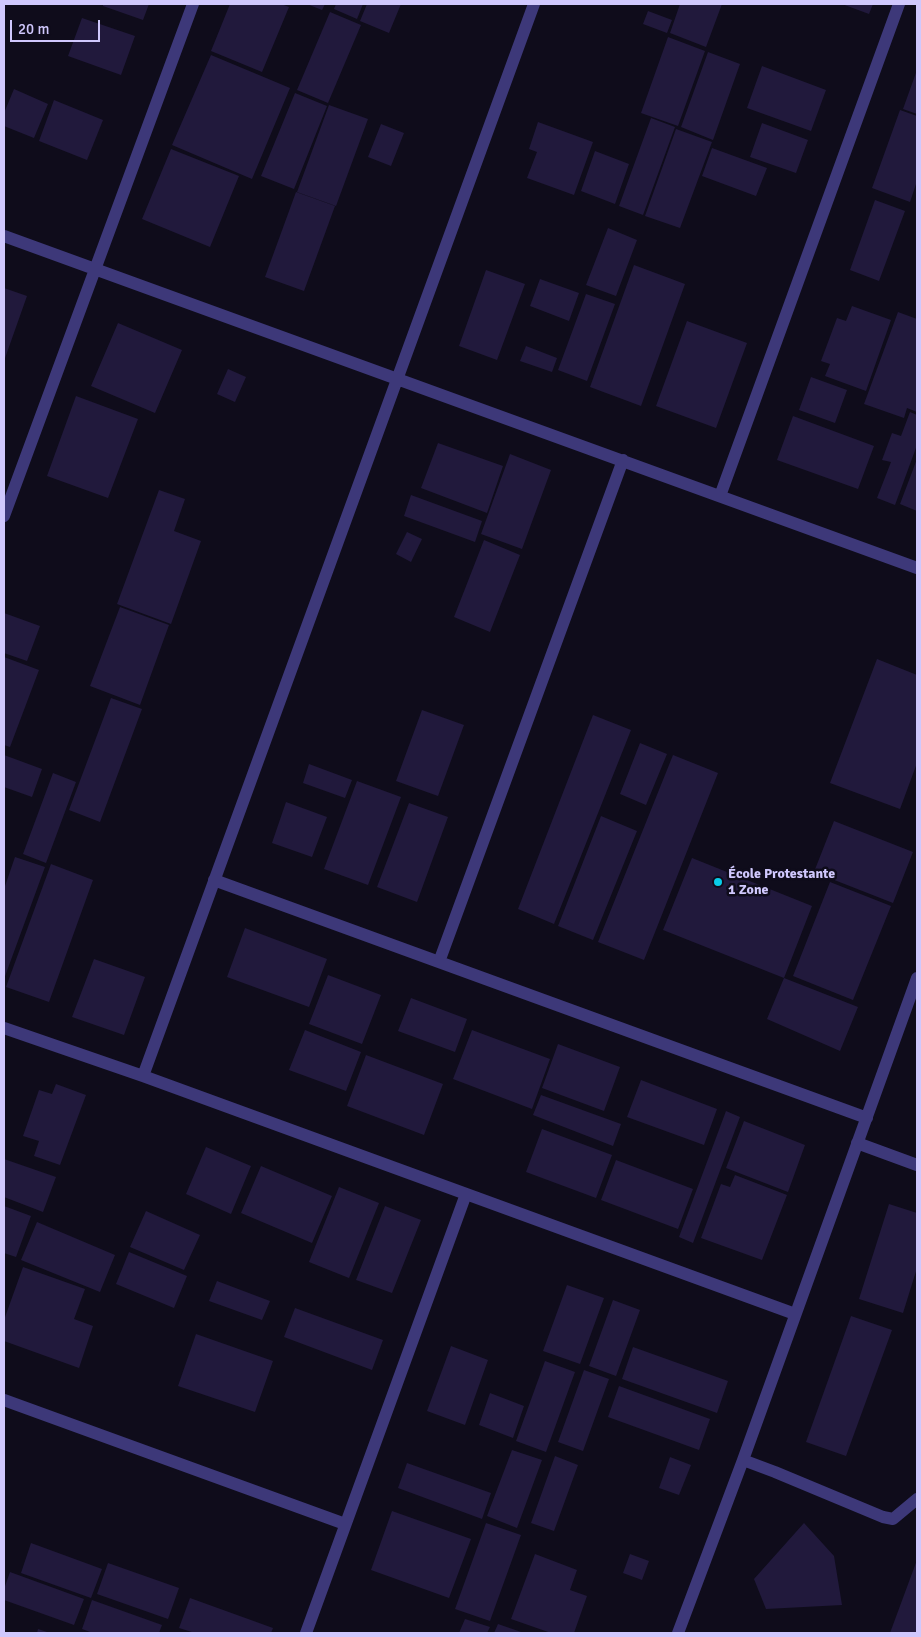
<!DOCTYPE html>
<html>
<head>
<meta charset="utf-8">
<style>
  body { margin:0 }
  #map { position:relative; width:921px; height:1637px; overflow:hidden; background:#0f0c1b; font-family:Signika,sans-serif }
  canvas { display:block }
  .frame { position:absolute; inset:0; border:5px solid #d0c8fd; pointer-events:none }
  .scale { position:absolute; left:10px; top:20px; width:90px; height:22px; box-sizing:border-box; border:2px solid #d0c8fd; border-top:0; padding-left:6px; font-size:15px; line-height:18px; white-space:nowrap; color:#d0c8fd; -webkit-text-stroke:4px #0f0c1b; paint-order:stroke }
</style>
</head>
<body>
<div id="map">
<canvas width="921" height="1637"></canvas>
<div class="frame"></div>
<div class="scale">20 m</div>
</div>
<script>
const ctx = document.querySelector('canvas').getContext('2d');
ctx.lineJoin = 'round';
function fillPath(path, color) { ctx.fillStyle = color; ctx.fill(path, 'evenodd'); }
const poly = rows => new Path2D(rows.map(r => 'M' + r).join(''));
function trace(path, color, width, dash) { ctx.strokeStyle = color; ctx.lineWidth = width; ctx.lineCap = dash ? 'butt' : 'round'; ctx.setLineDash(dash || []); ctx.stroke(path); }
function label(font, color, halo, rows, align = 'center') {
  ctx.font = font + ' Signika,sans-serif'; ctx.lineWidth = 5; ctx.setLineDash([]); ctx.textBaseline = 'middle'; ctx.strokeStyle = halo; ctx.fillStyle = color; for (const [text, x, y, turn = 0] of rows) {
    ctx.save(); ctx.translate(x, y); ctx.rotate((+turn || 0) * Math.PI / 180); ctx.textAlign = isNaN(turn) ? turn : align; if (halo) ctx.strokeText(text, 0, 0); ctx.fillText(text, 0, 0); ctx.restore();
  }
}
const building = poly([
  [103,4,149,4,143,20,103,6],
  [230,4,281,4,289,7,262,72,211,51],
  [307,4,325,4,322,10],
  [336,4,363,4,357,19,334,9],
  [367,4,401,4,389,33,360,21],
  [680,4,722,4,706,47,670,33],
  [842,4,873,4,869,14],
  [648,11,672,20,667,33,643,24],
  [330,12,361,25,328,103,297,90],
  [82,18,135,36,121,75,68,56],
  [668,37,705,51,678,126,641,113],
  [708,52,740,64,713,140,681,127],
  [211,55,290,88,252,179,172,145],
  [762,66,826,90,811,131,747,108],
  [917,70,917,114,903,109],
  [14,89,48,104,34,138,4,126,4,113],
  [295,93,327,106,294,189,261,176],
  [54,100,103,120,87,160,39,141],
  [329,105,368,119,336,206,297,192],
  [900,110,917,116,917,181,910,202,872,188],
  [651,118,675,127,643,215,619,206],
  [538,122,593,142,574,195,527,178,537,152,529,149],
  [762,123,808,140,796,173,750,157],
  [381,124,404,133,391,166,368,157],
  [676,129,712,142,680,228,645,216],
  [712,148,767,168,756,196,702,176],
  [171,149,239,176,210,247,142,219],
  [595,151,629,164,615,204,581,191],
  [296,192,335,206,304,291,265,277],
  [875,200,905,211,879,281,850,270],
  [608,228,637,240,616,296,586,285],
  [634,265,685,284,641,406,590,387],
  [486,270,525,284,497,360,459,346],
  [540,279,579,293,569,321,530,306],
  [4,288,27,296,4,361],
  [586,294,615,304,587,381,558,370],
  [852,306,891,320,866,391,825,376,830,364,821,361,837,318,846,321],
  [898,312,917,319,917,412,907,408,904,418,864,404],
  [687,321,747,343,716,428,656,406],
  [118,323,182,350,155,413,91,386],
  [526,346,557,358,552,372,520,361],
  [228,369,246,377,235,402,217,394],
  [811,377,847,390,835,423,799,410],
  [76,396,138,419,108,498,47,476],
  [910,412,917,415,917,445,895,505,877,498,891,462,882,460,892,433,901,436],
  [793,416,874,446,858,489,777,460],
  [438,443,503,466,487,513,421,488],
  [510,454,551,470,522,549,481,534],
  [917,459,917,511,900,504],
  [159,490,185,499,174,531,201,541,171,624,117,604],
  [411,495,482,521,475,542,404,516],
  [407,532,422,539,411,562,396,554],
  [484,540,520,555,490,632,454,617],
  [120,607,169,625,140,705,90,686],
  [4,613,40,626,27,661,4,653],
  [4,657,39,670,10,747,4,745],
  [877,659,917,675,917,763,900,809,830,783],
  [111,698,142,709,100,822,69,810],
  [422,710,464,725,438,796,396,781],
  [593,715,631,730,554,924,518,909],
  [640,743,667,754,646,805,620,794],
  [4,755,42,769,32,797,4,787],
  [673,755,718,773,644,960,598,942],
  [309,764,352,780,345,798,303,783],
  [53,773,76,782,46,863,23,854],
  [357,781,401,797,368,885,324,869],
  [286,802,327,817,312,857,272,843],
  [409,803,448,817,417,902,377,887],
  [601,816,637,831,593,940,558,926],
  [834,821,913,852,893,903,814,872],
  [15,857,45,867,4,979,4,889],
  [692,858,812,906,784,978,663,930],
  [51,864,93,880,49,1002,6,987],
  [830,882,891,906,853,1000,793,976],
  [245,928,327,959,309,1007,227,977],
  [94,959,145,977,124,1035,72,1017],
  [328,975,381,995,362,1044,309,1024],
  [784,978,858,1007,840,1051,767,1019],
  [411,998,467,1019,455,1052,398,1031],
  [305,1030,361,1052,346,1091,289,1070],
  [472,1030,550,1059,532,1109,453,1079],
  [558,1044,620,1067,604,1111,542,1088],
  [366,1055,443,1084,424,1135,347,1106],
  [641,1080,717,1109,704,1145,627,1117],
  [56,1084,86,1095,60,1165,34,1156,39,1141,23,1136,39,1090,52,1094],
  [541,1095,621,1124,613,1146,533,1115],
  [726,1111,740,1117,693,1243,679,1237],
  [744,1121,805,1145,788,1192,726,1168],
  [542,1129,612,1155,596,1198,526,1172],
  [206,1147,251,1166,231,1214,186,1194],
  [4,1159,56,1177,43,1212,4,1197],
  [616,1160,693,1189,678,1229,601,1200],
  [261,1166,332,1196,312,1243,241,1213],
  [735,1175,787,1195,762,1260,701,1238,721,1184,730,1187],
  [339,1187,379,1203,349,1278,309,1262],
  [889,1204,917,1213,917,1268,903,1313,859,1299],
  [4,1206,31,1216,16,1257,4,1253],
  [385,1206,421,1220,392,1293,356,1280],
  [146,1211,200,1235,184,1270,130,1247],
  [37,1222,115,1255,100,1292,21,1260],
  [129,1252,187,1276,174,1308,116,1284],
  [23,1267,85,1289,74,1319,93,1326,79,1368,4,1341,4,1320],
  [217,1281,270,1301,262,1320,209,1301],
  [567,1285,604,1298,580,1364,543,1351],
  [613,1300,640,1310,616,1376,589,1366],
  [295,1308,383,1340,372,1370,284,1337],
  [851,1316,892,1330,846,1456,806,1442],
  [196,1334,273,1361,255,1412,178,1386],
  [451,1346,488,1360,465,1425,427,1411],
  [633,1347,728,1381,717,1413,622,1379],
  [545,1361,575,1372,546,1452,516,1441],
  [584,1370,609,1379,583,1451,558,1442],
  [619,1386,710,1419,699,1450,608,1417],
  [490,1393,524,1406,513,1438,479,1425],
  [512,1450,542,1460,517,1528,487,1516],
  [555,1456,578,1465,554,1531,531,1523],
  [670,1457,691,1465,679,1495,659,1488],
  [407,1463,491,1493,482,1519,398,1488],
  [392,1511,471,1539,449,1598,371,1570],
  [486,1523,521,1535,490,1621,455,1609],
  [804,1523,834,1556,842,1605,766,1609,754,1579],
  [31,1543,102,1569,91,1598,21,1573],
  [535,1554,577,1570,570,1590,587,1596,574,1633,551,1633,511,1619],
  [630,1554,649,1561,642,1580,623,1573],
  [917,1560,917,1633,890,1633],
  [108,1563,179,1588,168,1619,97,1594],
  [10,1572,84,1599,74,1625,4,1600,4,1589],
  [190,1598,273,1628,271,1633,195,1633,179,1628],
  [92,1600,162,1625,159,1633,93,1633,82,1629],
  [465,1619,490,1627,487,1633,459,1633],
  [498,1624,524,1633,494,1633],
  [38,1629,50,1633,37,1633]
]);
const minor = poly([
  [4,236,917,568],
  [720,496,899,4],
  [4,516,193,4],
  [214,880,867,1118],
  [439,962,623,460],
  [4,1028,143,1076,795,1314],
  [143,1076,534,4],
  [857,1143,917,1165],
  [4,1400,345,1524],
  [743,1460,775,1472,883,1517,893,1519,917,1499],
  [306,1633,466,1194],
  [678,1633,743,1460,917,978]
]);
const markers = [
  [718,882,5,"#09cce8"]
];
const poiNames = [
  ["École Protestante",728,874],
  ["1 Zone",728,890]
];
fillPath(building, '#21193c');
trace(minor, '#3d3879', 12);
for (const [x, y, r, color] of markers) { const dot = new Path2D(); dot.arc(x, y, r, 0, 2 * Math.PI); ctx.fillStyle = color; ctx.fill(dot); trace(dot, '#0f0c1b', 2); }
label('bold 14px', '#d0c8fd', '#0f0c1b', poiNames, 'left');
</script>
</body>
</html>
